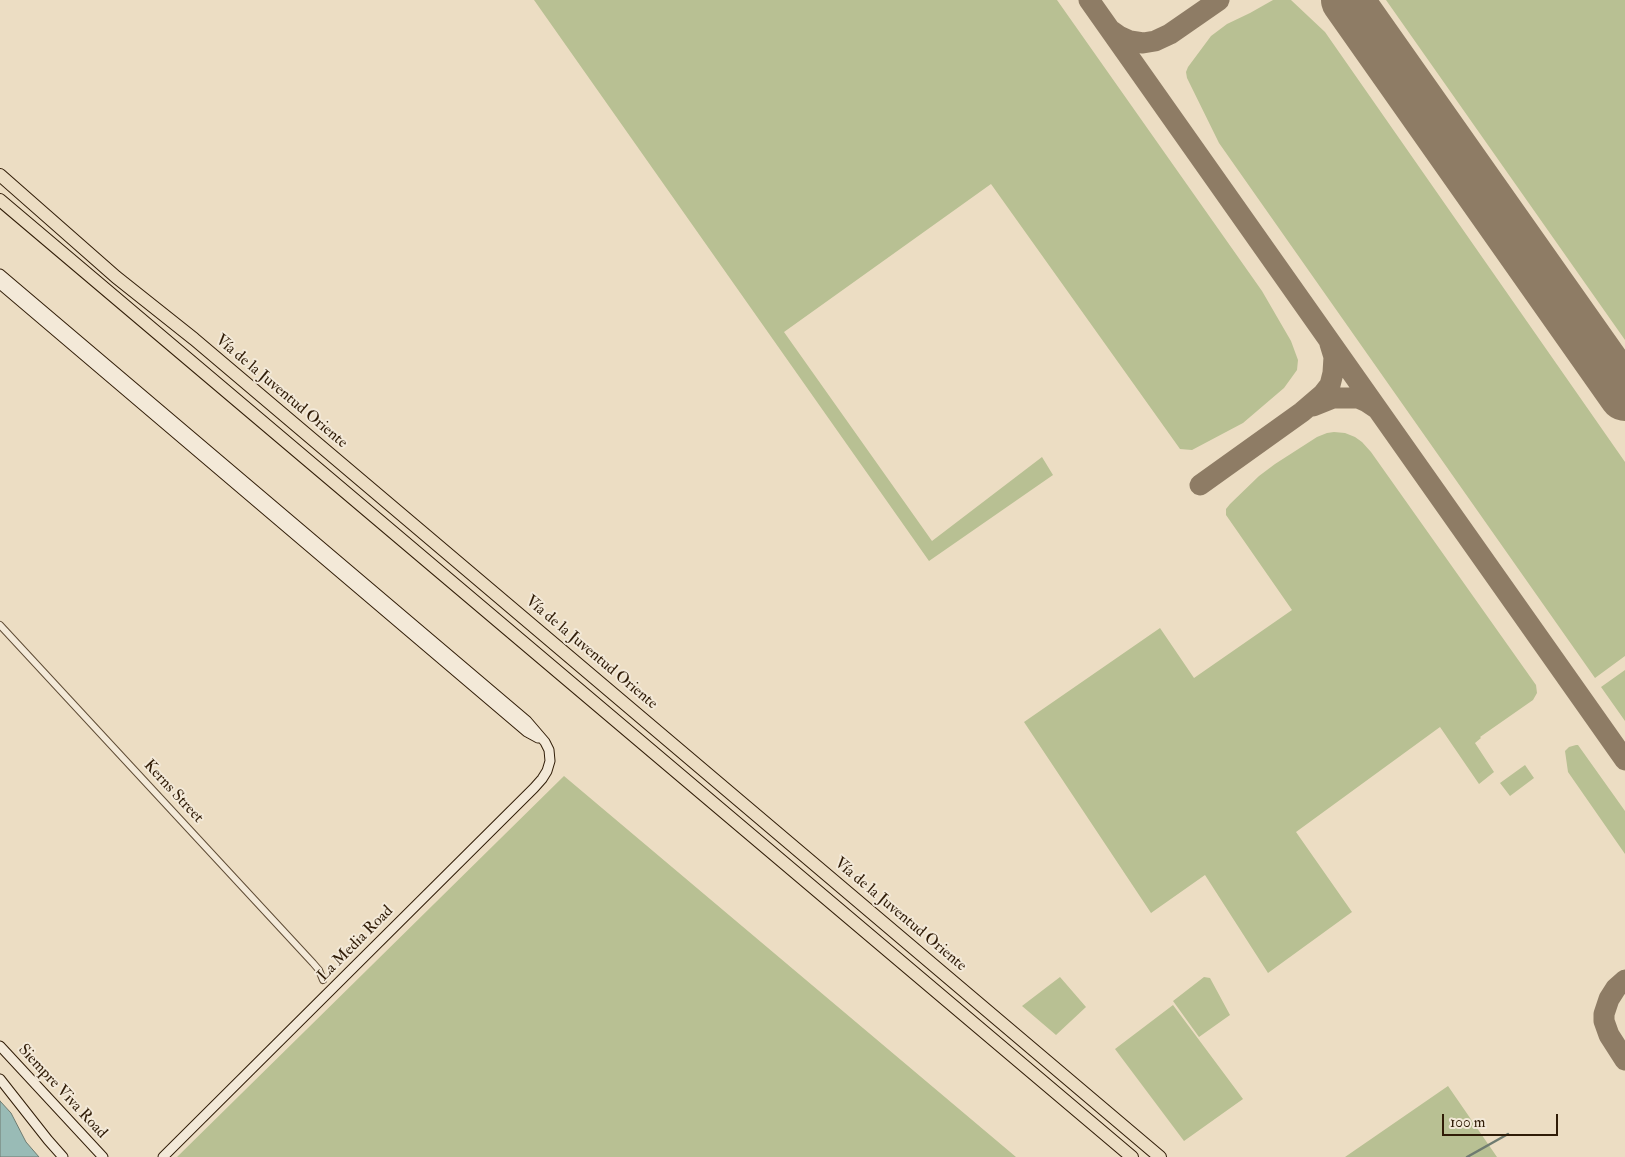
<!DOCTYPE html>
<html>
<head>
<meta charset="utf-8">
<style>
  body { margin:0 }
  #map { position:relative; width:1625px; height:1157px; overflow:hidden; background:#ecddc3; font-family:"IM FELL Double Pica",serif }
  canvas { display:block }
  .scale { position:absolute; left:1442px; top:1114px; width:116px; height:22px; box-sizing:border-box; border:2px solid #301c07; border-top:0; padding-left:6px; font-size:15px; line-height:18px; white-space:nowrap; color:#301c07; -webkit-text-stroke:4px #f3e9d8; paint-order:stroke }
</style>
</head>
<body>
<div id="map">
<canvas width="1625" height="1157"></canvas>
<div class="scale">100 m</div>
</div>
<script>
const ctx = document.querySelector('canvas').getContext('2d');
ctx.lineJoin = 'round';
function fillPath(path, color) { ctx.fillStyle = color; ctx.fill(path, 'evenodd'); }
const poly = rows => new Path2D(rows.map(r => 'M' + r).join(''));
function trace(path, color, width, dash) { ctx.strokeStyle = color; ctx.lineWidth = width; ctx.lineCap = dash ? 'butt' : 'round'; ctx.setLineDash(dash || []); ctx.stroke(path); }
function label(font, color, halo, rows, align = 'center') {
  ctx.font = font + ' "IM FELL Double Pica",serif'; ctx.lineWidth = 4; ctx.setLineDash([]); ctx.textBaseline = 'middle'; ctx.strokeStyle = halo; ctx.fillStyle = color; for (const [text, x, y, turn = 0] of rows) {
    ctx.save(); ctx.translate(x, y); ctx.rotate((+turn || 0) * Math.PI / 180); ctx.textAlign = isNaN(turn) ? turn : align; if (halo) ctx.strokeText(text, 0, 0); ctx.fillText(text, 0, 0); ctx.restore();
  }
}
const green = poly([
  [534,0,1057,0,1262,291,1291,341,1298,360,1297,370,1284,388,1243,423,1192,450,1180,449,991,184,784,332,932,541,1042,457,1053,475,929,561],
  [1273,0,1291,0,1325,32,1625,462,1625,656,1595,678,1219,143,1187,78,1186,72,1188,67,1211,36,1227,24,1250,13],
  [1386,0,1625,0,1625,340],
  [1334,432,1345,433,1355,437,1362,442,1371,452,1536,685,1537,693,1533,700,1480,737,1481,738,1475,743,1494,772,1479,784,1440,727,1296,832,1352,912,1268,973,1205,875,1151,913,1024,722,1160,628,1194,678,1292,610,1226,515,1226,509,1230,504,1259,476,1275,464,1317,437,1327,433],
  [1625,670,1625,721,1601,687],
  [1576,745,1578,745,1625,811,1625,854,1568,772,1565,751,1569,747],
  [1525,765,1534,778,1510,796,1500,783],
  [564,776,1016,1157,177,1157],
  [1060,977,1086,1007,1056,1035,1022,1006],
  [1204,977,1210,978,1230,1015,1199,1037,1173,1001],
  [1173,1005,1243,1099,1184,1141,1115,1049],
  [1448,1086,1497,1157,1345,1157]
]);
const water = poly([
  [0,1101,11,1113,26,1142,39,1157,0,1157,0,1101]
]);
const stream = poly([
  [1467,1157,1508,1134]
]);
const taxiway = poly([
  [1089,0,1625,760],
  [1112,31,1119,36,1130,41,1143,43,1155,41,1170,34,1219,0],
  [1313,406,1333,398,1358,398,1367,402,1376,408],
  [1200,485,1302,412,1323,394,1330,385,1333,373,1334,357,1330,344],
  [1625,980,1616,988,1609,999,1604,1014,1604,1021,1609,1035,1625,1060]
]);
const runway = poly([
  [1347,0,1625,395]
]);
const street = poly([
  [0,625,313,963,319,970,323,980]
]);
const secondary = poly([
  [0,274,527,721,545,742,549,750,550,761,547,771,542,779,534,788,163,1157],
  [0,284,527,732,538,738],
  [0,1046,103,1157],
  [0,1079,48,1140,63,1157]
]);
const highway = poly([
  [0,175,116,277,194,339,448,554,1160,1157],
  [0,200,1132,1157]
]);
const streetNames = [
  ["Vía de la Juventud Oriente",281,392,40],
  ["Vía de la Juventud Oriente",591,653,40],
  ["Kerns Street",173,792,47],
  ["Vía de la Juventud Oriente",900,915,40],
  ["La Media Road",356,944,-45],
  ["Siempre Viva Road",62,1092,47]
];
fillPath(green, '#b8c093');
fillPath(water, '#99bbb6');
trace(water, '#6f7b70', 1);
trace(stream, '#6f7b70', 2.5);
trace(taxiway, '#8e7c65', 21);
trace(runway, '#8e7c65', 52);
trace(street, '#5f4c36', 8);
trace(secondary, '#301c07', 11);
trace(highway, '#301c07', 14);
trace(street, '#f3e9d8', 6);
trace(secondary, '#f3e9d8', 9);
trace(highway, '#ecddc3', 12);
label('16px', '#301c07', '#f3e9d8', streetNames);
</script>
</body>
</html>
